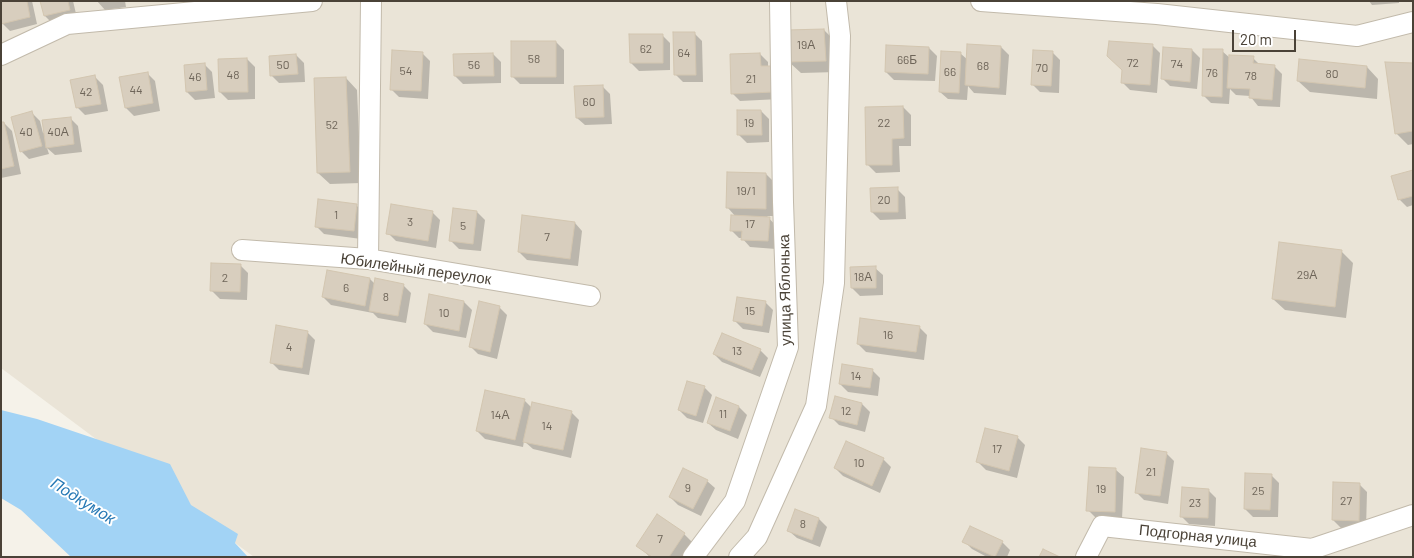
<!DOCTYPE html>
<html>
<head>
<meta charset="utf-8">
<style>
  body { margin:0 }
  #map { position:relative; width:1414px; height:558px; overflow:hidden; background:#f5f2e9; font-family:Barlow,sans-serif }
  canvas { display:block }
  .frame { position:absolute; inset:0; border:2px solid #4a4237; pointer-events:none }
  .scale { position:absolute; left:1232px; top:30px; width:64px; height:22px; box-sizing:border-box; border:2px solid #4a4237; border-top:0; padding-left:6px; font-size:15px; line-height:18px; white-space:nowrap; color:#4a4237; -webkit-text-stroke:4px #fff; paint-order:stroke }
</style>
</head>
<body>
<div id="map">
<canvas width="1414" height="558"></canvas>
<div class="frame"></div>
<div class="scale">20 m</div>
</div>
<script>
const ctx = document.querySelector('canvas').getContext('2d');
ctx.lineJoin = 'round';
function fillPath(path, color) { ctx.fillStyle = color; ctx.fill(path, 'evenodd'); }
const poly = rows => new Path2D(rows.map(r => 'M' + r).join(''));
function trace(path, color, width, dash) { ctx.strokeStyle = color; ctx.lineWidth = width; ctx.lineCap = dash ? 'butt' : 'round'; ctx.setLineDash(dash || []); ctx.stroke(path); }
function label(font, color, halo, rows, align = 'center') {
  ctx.font = font + ' Barlow,sans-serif'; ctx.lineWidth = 4; ctx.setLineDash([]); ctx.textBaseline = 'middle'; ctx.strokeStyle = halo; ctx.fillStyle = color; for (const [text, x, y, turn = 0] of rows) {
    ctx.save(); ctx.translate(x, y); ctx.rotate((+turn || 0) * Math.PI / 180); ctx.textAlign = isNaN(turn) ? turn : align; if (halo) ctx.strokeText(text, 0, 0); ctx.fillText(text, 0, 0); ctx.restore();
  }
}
const residential = poly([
  [1,1,1413,1,1413,557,254,557,1,368]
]);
const water = poly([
  [1,410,37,419,170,464,191,505,238,534,235,543,248,557,71,557,21,510,1,498]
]);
const shadow = poly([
  [1,1,32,1,37,24,10,31,2,23],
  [41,1,73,1,77,18,53,24,45,16],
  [97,1,125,1,126,7,105,10],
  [1369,1,1399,1,1399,3,1372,5],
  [824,30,836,42,837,72,801,73,789,62],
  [694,33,702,41,703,82,683,82,675,74],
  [662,35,670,43,670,70,639,71,631,63],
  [556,42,564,50,564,84,520,84,512,76],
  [1152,45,1160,53,1157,93,1130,90,1122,82,1123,70],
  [1001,47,1009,55,1006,95,974,93,968,86,967,100,948,99,940,92,961,54,968,60],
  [929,48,937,56,935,81,894,80,886,72],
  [1192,50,1200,58,1197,89,1170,86,1162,78],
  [1222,51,1230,58,1253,58,1260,65,1274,66,1282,74,1280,107,1258,106,1250,96,1236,95,1230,89,1229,104,1211,103,1203,95],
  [1052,52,1060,60,1059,93,1040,92,1032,84],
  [422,53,430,61,428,99,399,97,391,89],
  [493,54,501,62,501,83,463,84,455,76],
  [760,54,768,62,768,67,780,99,740,101,732,93],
  [296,55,304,63,305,82,279,83,271,75],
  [247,59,255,67,255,99,228,100,220,92],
  [204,64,212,72,215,98,195,100,187,92],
  [1413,64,1413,144,1408,145,1396,133],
  [1367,67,1378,79,1377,99,1310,92,1298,81],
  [147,73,155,81,160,111,134,116,126,108],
  [95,77,103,85,108,111,85,115,77,107],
  [346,78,357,90,361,183,330,184,318,173],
  [602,86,610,94,612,124,585,125,577,118],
  [903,107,911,115,911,146,899,146,900,172,876,173,868,165],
  [761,111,769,119,769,142,747,143,739,135],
  [32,113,40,121,43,133,70,118,78,126,82,152,55,155,47,148,49,154,29,159,21,151],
  [4,123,12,131,21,174,1,178,1,124],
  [1413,172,1413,205,1407,207,1399,199],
  [766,174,774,182,774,216,767,216,777,227,776,249,750,247,742,238,739,238,731,230,736,217,728,208],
  [897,189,905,197,906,219,880,220,872,212],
  [356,205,364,213,361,239,324,234,316,226],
  [432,212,440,220,436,248,396,241,388,233],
  [477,212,485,220,481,251,459,249,451,241],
  [575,223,582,231,578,266,527,260,519,252],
  [1341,251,1353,263,1346,318,1285,310,1273,299],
  [240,265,248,273,247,300,220,299,212,291],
  [875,268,883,275,883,295,860,296,852,288],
  [370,279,375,284,403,285,411,293,406,323,378,318,373,313,331,305,323,297],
  [464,302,472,310,466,338,433,332,425,324],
  [765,302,773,310,769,333,743,329,735,321],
  [499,307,507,315,497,359,478,354,470,346],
  [919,327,927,335,924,360,866,352,858,344],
  [307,332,315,340,309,375,279,370,271,362],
  [760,350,768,358,760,377,722,362,714,354],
  [872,370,880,378,878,396,848,392,840,384],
  [704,387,712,395,703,423,687,418,679,410],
  [524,400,532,408,571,412,579,420,571,458,533,449,524,441,523,447,485,439,477,431],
  [862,404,870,412,865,432,839,425,831,417],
  [739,407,747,415,738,439,716,430,708,423],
  [1017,437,1025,445,1017,478,986,470,978,462],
  [846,443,884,460,891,467,880,493,843,476,835,468],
  [1166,453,1174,461,1168,504,1144,500,1136,492],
  [1116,470,1124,477,1122,519,1096,518,1088,510],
  [1271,475,1279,483,1278,517,1253,517,1245,509],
  [707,481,715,488,701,516,678,505,670,497],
  [1359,484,1367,492,1366,529,1341,528,1333,520],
  [1208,490,1216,498,1215,526,1189,524,1181,516],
  [796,511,819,519,827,527,820,547,797,538,789,531],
  [684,534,692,542,682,557,650,557,638,546],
  [964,541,1002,542,1010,550,1007,557,987,557,972,549]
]);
const building = poly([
  [1,1,27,1,30,17,1,24,1,1],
  [40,1,68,1,70,10,44,16,40,1],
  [824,29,826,61,788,62,787,30,824,29],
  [673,32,695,32,696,75,674,75,673,32],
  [629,34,663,34,663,63,630,63,629,34],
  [511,41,556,41,556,77,511,77,511,41],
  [1109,41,1153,44,1150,85,1121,83,1122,70,1107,56,1109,41],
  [967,44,1001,46,999,88,965,85,967,44],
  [886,45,929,47,928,74,885,72,886,45],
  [1163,47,1192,49,1190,82,1161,79,1163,47],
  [1203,49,1223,49,1222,97,1202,96,1203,49],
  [392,50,423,52,421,91,390,90,392,50],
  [1033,50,1053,51,1051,86,1031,85,1033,50],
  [941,51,961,52,959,93,939,92,941,51],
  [493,53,494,76,454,76,453,54,493,53],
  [760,53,761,66,772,66,773,92,731,94,730,54,760,53],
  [296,54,298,74,270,76,269,56,296,54],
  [1229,55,1254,56,1253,63,1275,65,1272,100,1249,98,1250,89,1227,88,1229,55],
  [247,58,248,92,219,92,218,59,247,58],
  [1299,59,1367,66,1365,88,1297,81,1299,59],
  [1385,62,1413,63,1413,131,1395,134,1385,62],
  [205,63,207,90,186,92,184,65,205,63],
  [148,72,153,103,125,108,119,77,148,72],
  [95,75,101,104,76,108,70,80,95,75],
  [346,77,350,172,317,173,314,78,346,77],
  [603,85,604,117,576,118,574,86,603,85],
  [903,106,904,138,892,139,892,165,866,165,865,107,903,106],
  [737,110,761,110,762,135,737,135,737,110],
  [32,111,42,146,20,152,11,117,32,111],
  [71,117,74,144,46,148,42,120,71,117],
  [1,122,4,122,14,166,1,169,1,122],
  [1413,170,1413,196,1398,200,1391,176,1413,170],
  [727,172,766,173,766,209,726,208,727,172],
  [898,187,898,212,871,212,870,188,898,187],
  [318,199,357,204,354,231,315,227,318,199],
  [391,204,433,211,428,241,386,234,391,204],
  [453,208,477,211,473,244,449,241,453,208],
  [522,215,575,222,570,259,518,252,522,215],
  [731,215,770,217,768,241,741,240,742,231,730,231,731,215],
  [1279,242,1342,250,1335,307,1272,299,1279,242],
  [211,263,241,264,240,292,210,291,211,263],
  [876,266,876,288,851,288,850,267,876,266],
  [327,270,370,278,365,306,322,297,327,270],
  [375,278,404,284,398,316,369,311,375,278],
  [429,294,464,301,459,331,424,324,429,294],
  [737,297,766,301,762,326,733,321,737,297],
  [479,301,500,306,490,352,469,347,479,301],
  [860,318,920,326,916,352,857,344,860,318],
  [276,325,308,331,302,368,270,363,276,325],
  [722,333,761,349,752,370,713,354,722,333],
  [842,364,873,369,870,388,839,384,842,364],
  [687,381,705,386,696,416,678,410,687,381],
  [485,390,525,399,515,440,476,431,485,390],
  [835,396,862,403,857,425,829,418,835,396],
  [716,397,739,406,730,431,707,423,716,397],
  [532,402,572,411,563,450,523,442,532,402],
  [985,428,1018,436,1009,471,976,462,985,428],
  [846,441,884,458,872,486,834,468,846,441],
  [1141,448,1167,452,1160,496,1135,493,1141,448],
  [1089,467,1116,468,1115,512,1086,511,1089,467],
  [683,468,708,480,693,509,669,497,683,468],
  [1245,473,1272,474,1270,510,1244,509,1245,473],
  [1333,482,1360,483,1359,521,1332,520,1333,482],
  [1182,487,1209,489,1208,518,1180,517,1182,487],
  [795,509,819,518,812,540,787,531,795,509],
  [657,514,685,533,669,557,652,557,636,546,657,514],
  [970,526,1003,541,995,557,962,542,970,526],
  [1043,549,1060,557,1039,557,1043,549]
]);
const minor = poly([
  [981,1,1157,14,1357,36,1413,22],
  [1,55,67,24,312,1],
  [242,250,368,259,590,296],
  [368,259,371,1],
  [693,557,735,501,788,347,783,202,780,1],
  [739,557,757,537,816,406,834,283,840,36,836,1],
  [1086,557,1102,526,1312,549,1413,515]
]);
const numberNames = [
  ["19А",806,45],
  ["62",646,49],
  ["64",684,53],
  ["58",534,59],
  ["66Б",907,60],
  ["72",1133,63],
  ["74",1177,64],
  ["50",283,65],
  ["56",474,65],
  ["68",983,66],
  ["70",1042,68],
  ["54",406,71],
  ["66",950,72],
  ["76",1212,73],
  ["80",1332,74],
  ["48",233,75],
  ["78",1251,76],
  ["46",195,77],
  ["21",751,79],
  ["44",136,90],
  ["42",86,92],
  ["60",589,102],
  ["19",749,123],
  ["22",884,123],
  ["52",332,125],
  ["40",26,132],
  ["40А",58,132],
  ["19/1",746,191],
  ["20",884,200],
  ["1",336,215],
  ["3",410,222],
  ["17",750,224],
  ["5",463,226],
  ["7",547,237],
  ["29А",1307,275],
  ["18А",863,277],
  ["2",225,278],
  ["6",346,288],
  ["8",386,297],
  ["15",750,311],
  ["10",444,313],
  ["16",888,335],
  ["4",289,347],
  ["13",737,351],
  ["14",856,376],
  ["12",846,411],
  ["11",723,414],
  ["14А",500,415],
  ["14",547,426],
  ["17",997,449],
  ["10",859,463],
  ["21",1151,472],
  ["9",688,488],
  ["19",1101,489],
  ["25",1258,491],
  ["27",1346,501],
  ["23",1195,503],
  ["8",803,524],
  ["7",660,539]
];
const streetNames = [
  ["Юбилейный переулок",416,269,8],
  ["улица Яблонька",785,290,-91],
  ["Подгорная улица",1198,536,6]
];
const waterNames = [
  ["Подкумок",83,501,32]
];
fillPath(residential, '#eae4d7');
fillPath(water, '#a2d3f5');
fillPath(shadow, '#0003');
fillPath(building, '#d8cebe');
trace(building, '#d3c6b0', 1);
trace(minor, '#c2baab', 22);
trace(minor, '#fff', 20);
label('12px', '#6e6559', null, numberNames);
label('15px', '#4a4237', '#fff', streetNames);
label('italic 16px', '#2779b5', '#fff', waterNames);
</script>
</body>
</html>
